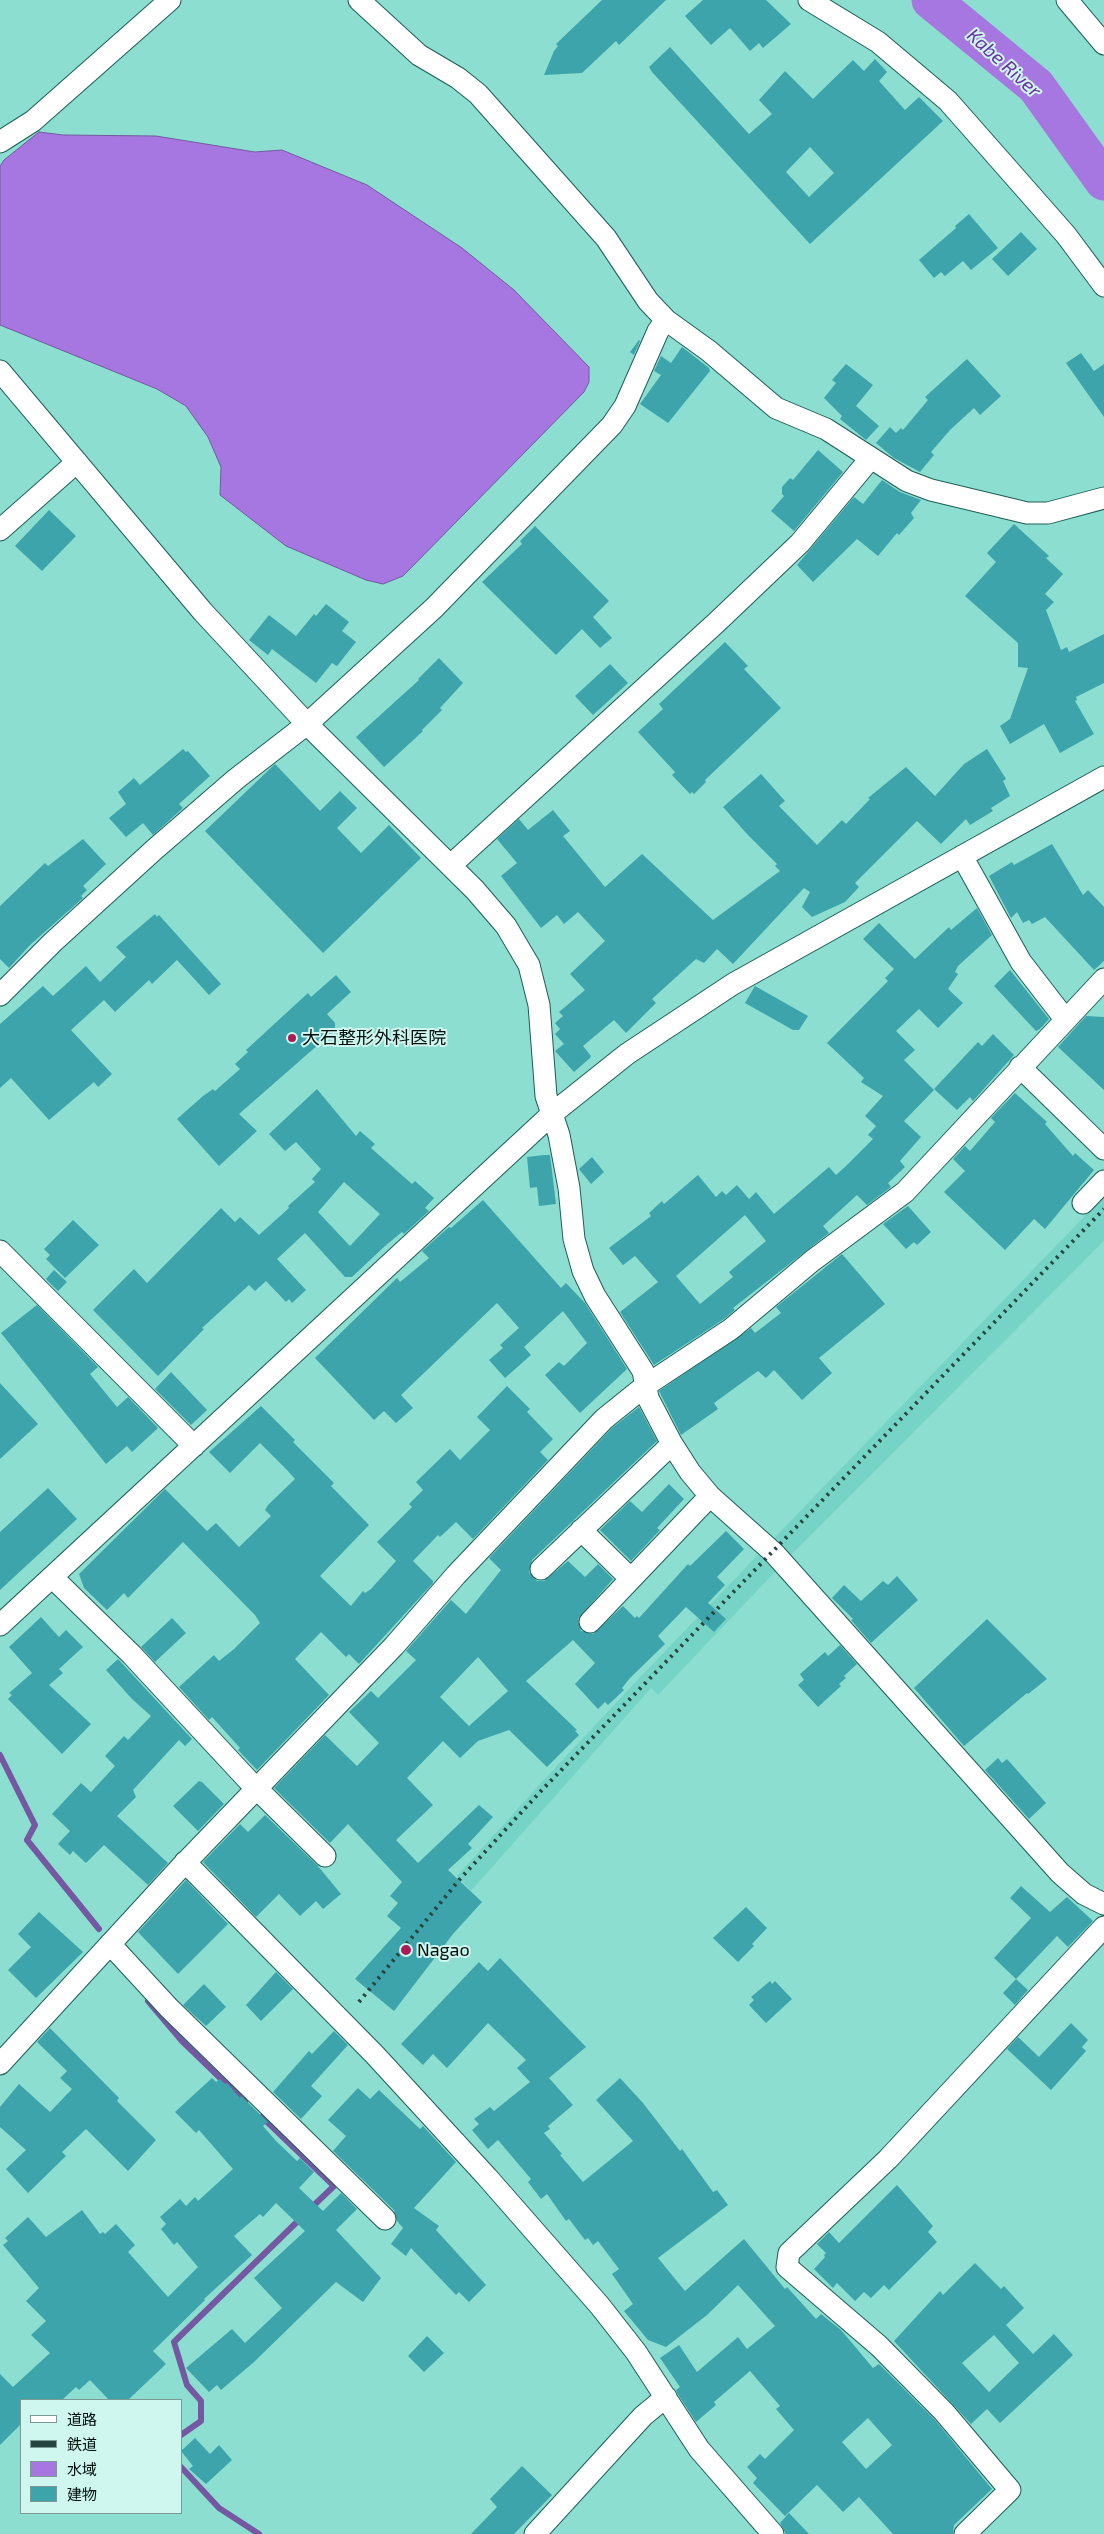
<!DOCTYPE html>
<html>
<head>
<meta charset="utf-8">
<style>
  body { margin:0 }
  #map { position:relative; width:1104px; height:2534px; overflow:hidden; background:#8cded0; font-family:"Exo 2","Noto Sans JP",sans-serif }
  canvas { display:block }
  .legend { position:absolute; left:20px; top:2399px; width:162px; height:115px; box-sizing:border-box; background:#cff6ef; border:1px solid #7c9a95; margin:0; padding:6px 9px; list-style:none; font-size:15px; color:#00100d }
  .legend li { display:flex; align-items:center; gap:10px; height:25px }
  .legend b { width:25px; border:1px solid #7c9a95 }
</style>
</head>
<body>
<div id="map">
<canvas width="1104" height="2534"></canvas>
<ul class="legend">
<li><b style="height:6px;background:#fff"></b>道路</li>
<li><b style="height:6px;background:#254640"></b>鉄道</li>
<li><b style="height:14px;background:#a677e0"></b>水域</li>
<li><b style="height:14px;background:#3da4ac"></b>建物</li>
</ul>
</div>
<script>
const ctx = document.querySelector('canvas').getContext('2d');
ctx.lineJoin = 'round';
function fillPath(path, color) { ctx.fillStyle = color; ctx.fill(path, 'evenodd'); }
const poly = rows => new Path2D(rows.map(r => 'M' + r).join(''));
function trace(path, color, width, dash) { ctx.strokeStyle = color; ctx.lineWidth = width; ctx.lineCap = dash ? 'butt' : 'round'; ctx.setLineDash(dash || []); ctx.stroke(path); }
function label(font, color, halo, rows, align = 'center') {
  ctx.font = font + ' "Exo 2","Noto Sans JP",sans-serif'; ctx.lineWidth = 4; ctx.setLineDash([]); ctx.textBaseline = 'middle'; ctx.strokeStyle = halo; ctx.fillStyle = color; for (const [text, x, y, turn = 0] of rows) {
    ctx.save(); ctx.translate(x, y); ctx.rotate((+turn || 0) * Math.PI / 180); ctx.textAlign = isNaN(turn) ? turn : align; if (halo) ctx.strokeText(text, 0, 0); ctx.fillText(text, 0, 0); ctx.restore();
  }
}
const built = poly([
  [1104,1196,1104,1241,791,1555,658,1695,651,1688,471,1891,457,1876,540,1784,643,1674]
]);
const water = poly([
  [39,132,63,135,156,136,255,152,282,150,367,185,462,248,514,290,589,367,589,382,584,392,403,576,383,584,366,580,286,546,220,495,221,467,208,437,186,406,157,389,0,325,0,166,4,160,39,132]
]);
const stream = poly([
  [0,1755,35,1825,27,1840,99,1929],
  [148,2001,182,2041,245,2102],
  [262,2117,334,2186,311,2208],
  [181,2435,201,2421,201,2401,187,2385,174,2342,302,2217],
  [181,2467,219,2508,259,2534]
]);
const river = poly([
  [931,0,1036,86,1104,181]
]);
const building = poly([
  [602,0,666,0,619,45,616,41,582,73,544,75,554,51,558,46,556,44],
  [703,0,766,0,791,24,763,48,759,43,750,51,730,28,711,45,685,16],
  [670,47,749,134,772,114,759,100,785,71,813,99,853,60,864,71,875,59,887,72,879,81,905,110,919,97,943,121,810,244,652,72,649,67],
  [810,147,834,173,809,197,786,172],
  [969,214,998,248,971,270,963,261,945,276,941,272,934,278,919,260,956,228,955,226],
  [1021,232,1037,249,1008,276,992,259],
  [639,340,640,341,634,355,630,352],
  [682,347,709,368,710,371,668,423,640,404,661,375,654,371,661,356,671,363],
  [1081,353,1094,371,1104,364,1104,417,1066,363],
  [967,359,1001,396,980,415,974,408,950,430,931,452,934,455,920,472,894,458,876,443,890,427,896,433,901,428,903,430,928,400,925,397],
  [846,364,873,385,856,406,879,426,866,440,840,419,842,416,824,398,836,383,832,380],
  [818,450,843,472,794,531,771,511,784,496,782,494,782,487,790,478,793,480],
  [882,480,900,492,921,500,911,513,914,518,899,535,897,533,878,556,857,539,813,582,797,565,854,497,863,504],
  [49,510,76,536,42,571,15,546],
  [1014,524,1049,556,1046,558,1063,574,1045,594,1054,602,1046,610,1061,650,1067,647,1069,652,1104,634,1104,683,1076,697,1077,700,1075,701,1094,734,1060,753,1044,724,1010,744,1000,726,1010,719,1028,668,1018,667,1018,643,965,596,996,562,987,553],
  [535,526,609,601,593,617,612,638,600,648,582,629,556,655,482,582,522,544,520,541],
  [326,604,349,622,342,631,356,642,337,666,332,663,316,683,272,649,268,655,249,640,269,615,296,636,314,614,316,616],
  [725,642,748,666,744,669,781,708,705,780,706,782,694,794,692,792,690,794,672,775,675,772,638,732,663,709,659,704],
  [439,658,463,683,440,708,442,710,422,730,423,731,384,767,356,737,419,680,418,679],
  [610,664,628,683,593,715,575,696],
  [183,749,186,752,188,751,210,776,179,804,183,808,153,835,143,823,126,837,109,818,126,804,118,792,134,778,140,785],
  [987,749,1006,779,1003,781,1010,796,991,808,993,811,970,825,966,819,941,844,917,821,855,883,859,887,845,902,812,917,802,907,810,892,804,888,733,964,717,949,704,963,696,959,652,999,656,1003,626,1033,614,1020,583,1046,591,1056,590,1058,574,1072,555,1051,564,1044,555,1034,560,1029,555,1023,563,1016,559,1012,585,990,570,974,605,941,578,912,564,924,557,915,541,928,501,876,517,863,497,839,519,819,528,830,553,810,570,831,563,836,605,887,642,854,713,920,780,871,775,866,777,864,747,834,723,807,761,774,785,801,779,806,817,845,842,820,846,824,870,799,868,798,906,767,935,796,964,764],
  [275,764,320,811,340,791,357,808,337,828,361,853,389,825,421,858,323,953,205,831],
  [83,839,106,864,83,886,87,890,81,896,83,898,30,945,9,968,0,959,0,906,45,863,48,866],
  [1052,844,1083,895,1088,890,1104,907,1104,961,1094,970,1045,917,1032,924,1029,920,1023,923,1017,912,1011,918,989,876,1012,862,1014,865],
  [977,908,992,935,958,966,955,972,958,974,948,989,963,1003,938,1028,919,1009,896,1031,915,1050,904,1060,934,1090,904,1121,921,1137,900,1161,905,1167,888,1183,891,1187,867,1205,857,1195,823,1226,829,1233,733,1308,735,1310,724,1319,654,1365,620,1312,658,1282,635,1256,623,1265,609,1248,651,1216,649,1213,662,1201,664,1204,698,1175,716,1197,722,1191,726,1195,737,1185,749,1199,756,1192,774,1214,829,1167,836,1175,846,1166,873,1139,868,1135,876,1126,865,1116,883,1096,861,1082,864,1078,827,1043,888,981,885,978,894,969,863,939,879,923,915,959,949,927,951,930],
  [745,1215,766,1241,729,1272,733,1277,700,1304,676,1276],
  [155,914,157,917,159,915,221,984,209,995,177,960,152,984,149,980,115,1012,104,1000,71,1030,112,1074,98,1087,94,1082,49,1120,11,1078,0,1088,0,1024,43,986,53,996,86,966,100,982,126,957,116,947],
  [1010,970,1049,1019,1040,1029,1036,1031,994,986],
  [336,975,351,992,327,1014,335,1023,335,1030,239,1114,257,1131,219,1166,177,1119,203,1096,213,1089,215,1091,240,1069,235,1064,248,1052,246,1050,308,993,311,997],
  [755,986,808,1016,799,1030,793,1030,745,1003],
  [1086,1016,1104,1017,1104,1090,1058,1047],
  [993,1034,1014,1055,973,1101,970,1097,957,1110,934,1089,978,1042,982,1046],
  [317,1089,356,1136,360,1131,375,1144,371,1148,412,1184,415,1181,434,1198,425,1208,429,1211,404,1234,402,1232,385,1246,352,1277,345,1277,305,1233,277,1259,306,1290,292,1303,289,1299,286,1302,266,1281,255,1291,249,1285,202,1328,204,1329,158,1376,93,1310,134,1269,147,1283,221,1208,235,1222,240,1217,259,1235,289,1208,288,1206,315,1182,312,1179,321,1169,296,1142,285,1151,269,1134],
  [344,1182,380,1214,350,1246,318,1212],
  [1015,1093,1047,1122,1045,1124,1073,1156,1075,1153,1094,1170,1045,1229,1034,1219,1005,1250,944,1192,965,1171,953,1159,965,1146,970,1151,995,1122,991,1118],
  [544,1155,550,1155,556,1204,539,1206,537,1187,530,1188,527,1157],
  [592,1157,604,1172,591,1184,579,1169],
  [483,1200,561,1288,566,1283,585,1303,627,1369,580,1413,545,1375,559,1362,564,1366,587,1343,563,1311,524,1347,531,1355,505,1378,489,1360,503,1348,500,1345,519,1328,497,1303,401,1395,413,1408,396,1423,384,1411,374,1420,315,1358,397,1278,400,1282,429,1258,422,1251,449,1227,451,1228],
  [908,1206,931,1232,917,1245,914,1242,906,1249,883,1224],
  [73,1220,99,1245,65,1278,46,1259,50,1255,44,1249],
  [842,1254,885,1304,819,1358,832,1373,802,1400,774,1370,766,1378,758,1371,714,1403,718,1409,681,1435,659,1391,751,1328,755,1333,781,1313,776,1307],
  [54,1270,67,1282,58,1291,46,1279],
  [37,1305,98,1367,90,1374,117,1407,128,1397,158,1428,132,1452,127,1446,106,1464,1,1333],
  [171,1372,207,1410,191,1425,155,1389],
  [0,1383,38,1424,0,1459],
  [507,1386,530,1409,527,1412,553,1439,540,1452,548,1460,473,1539,456,1522,440,1537,438,1535,413,1561,433,1581,433,1583,359,1664,349,1654,346,1657,321,1632,295,1659,329,1695,257,1770,238,1750,240,1748,212,1717,209,1720,179,1687,214,1655,219,1661,234,1649,260,1623,255,1615,183,1542,128,1598,124,1593,107,1610,84,1588,79,1574,165,1489,207,1531,216,1523,239,1547,271,1516,265,1510,268,1505,295,1479,287,1470,260,1443,230,1473,209,1452,261,1406,295,1440,293,1442,334,1483,331,1486,369,1525,320,1576,351,1606,363,1591,365,1593,371,1589,396,1561,377,1542,412,1507,409,1504,423,1490,416,1482,450,1449,460,1460,490,1430,477,1417],
  [639,1407,657,1441,532,1560,529,1572,537,1581,544,1581,568,1561,585,1577,598,1564,613,1579,578,1619,581,1631,593,1634,623,1606,635,1618,637,1616,639,1618,688,1564,690,1566,726,1531,744,1549,717,1577,725,1585,708,1603,726,1619,714,1632,686,1607,658,1636,665,1644,630,1678,622,1688,624,1690,608,1705,605,1702,598,1709,575,1684,595,1663,573,1640,526,1681,577,1730,575,1731,579,1735,547,1767,509,1730,478,1741,460,1758,443,1741,407,1778,433,1805,396,1840,418,1863,479,1805,493,1817,468,1844,472,1848,448,1870,482,1902,453,1934,394,2011,355,1979,401,1928,387,1916,398,1903,390,1896,402,1882,348,1824,330,1843,274,1788,325,1735,357,1766,379,1743,349,1712,371,1691,378,1698,416,1660,406,1651,451,1600,466,1614,501,1570,489,1558,612,1428],
  [478,1657,508,1691,469,1726,440,1697],
  [669,1484,684,1499,657,1528,660,1530,631,1561,600,1530,630,1501,642,1512],
  [48,1488,77,1519,0,1590,0,1532],
  [897,1576,918,1600,871,1643,851,1620,853,1619,832,1598,844,1585,861,1601,883,1581,888,1585],
  [41,1617,59,1637,66,1630,83,1647,59,1669,63,1673,49,1685,91,1724,62,1754,8,1699,12,1695,9,1693,32,1673,9,1647],
  [172,1618,186,1633,155,1662,141,1647],
  [987,1619,1047,1679,1028,1694,1027,1693,964,1746,914,1688],
  [840,1645,857,1664,844,1676,846,1678,839,1684,841,1686,818,1707,798,1685,804,1680,800,1674,825,1652,828,1656],
  [118,1659,192,1739,185,1746,179,1740,133,1790,136,1797,117,1816,168,1863,148,1885,104,1845,86,1863,73,1851,70,1855,58,1844,70,1831,52,1814,81,1783,91,1792,115,1766,105,1756,124,1736,128,1740,151,1716,132,1699,106,1670],
  [998,1758,1002,1763,1007,1759,1046,1803,1029,1819,985,1770],
  [199,1781,202,1782,224,1804,198,1831,173,1806],
  [265,1815,317,1865,341,1894,323,1909,316,1901,300,1916,279,1894,256,1917,203,1862,240,1824,248,1832],
  [186,1880,228,1924,178,1974,138,1932],
  [1021,1886,1050,1912,1067,1897,1093,1921,1068,1947,1057,1936,1016,1979,994,1958,1031,1918,1010,1898],
  [746,1907,767,1928,752,1944,754,1946,738,1962,713,1938],
  [39,1912,83,1952,36,1998,8,1970,31,1947,18,1934],
  [500,1958,586,2047,549,2078,573,2105,548,2126,550,2129,544,2133,562,2154,560,2155,583,2182,633,2141,596,2100,620,2078,643,2103,680,2151,682,2149,713,2192,717,2190,728,2205,658,2258,685,2291,744,2239,785,2289,787,2287,816,2319,821,2314,841,2330,873,2368,879,2364,935,2420,992,2489,954,2525,953,2534,893,2534,859,2497,843,2512,817,2485,785,2516,753,2483,757,2478,747,2467,760,2454,765,2459,794,2430,776,2409,780,2406,750,2371,714,2402,716,2405,696,2422,677,2393,676,2390,680,2387,660,2358,679,2345,697,2372,738,2337,747,2349,775,2326,738,2285,707,2315,666,2347,648,2340,624,2311,633,2304,612,2274,619,2269,598,2241,593,2245,588,2238,585,2240,569,2219,566,2221,547,2194,541,2199,528,2182,531,2179,498,2140,488,2149,472,2130,479,2124,474,2119,490,2107,494,2111,530,2082,517,2068,526,2060,488,2023,447,2068,433,2054,423,2065,401,2044,479,1962,488,1971],
  [868,2418,892,2445,866,2469,842,2442],
  [276,1972,293,1989,261,2021,246,2005],
  [1016,1979,1028,1990,1015,2005,1003,1993],
  [770,1981,772,1984,775,1981,792,1999,766,2023,749,2005,754,2000,751,1997],
  [204,1984,226,2007,206,2026,183,2005],
  [1071,2023,1088,2040,1082,2047,1086,2051,1051,2090,1007,2049,1018,2037,1039,2057],
  [50,2028,119,2098,117,2101,156,2140,128,2171,86,2129,62,2152,66,2156,28,2193,6,2169,26,2150,0,2127,0,2107,19,2084,50,2112,72,2089,60,2078,67,2071,37,2042],
  [334,2031,348,2045,311,2086,322,2096,301,2119,273,2092,309,2051,312,2054],
  [212,2078,216,2082,220,2079,225,2084,227,2083,240,2098,241,2096,268,2122,263,2126,276,2141,297,2161,300,2158,314,2172,299,2188,323,2211,341,2193,357,2209,336,2230,381,2278,363,2302,336,2282,254,2362,221,2390,217,2385,209,2392,186,2368,232,2329,245,2343,282,2308,254,2278,305,2231,276,2203,263,2217,260,2214,234,2236,252,2255,204,2299,205,2300,153,2351,166,2364,128,2400,109,2400,90,2380,79,2390,76,2387,62,2400,21,2400,21,2424,0,2445,0,2374,13,2387,50,2353,31,2335,46,2321,26,2301,39,2288,3,2245,8,2241,5,2238,28,2217,46,2237,82,2210,100,2234,103,2232,105,2234,116,2224,135,2245,128,2252,168,2297,198,2267,177,2242,174,2245,161,2229,166,2224,160,2217,180,2199,186,2206,195,2197,198,2201,233,2169,199,2130,196,2133,175,2112],
  [358,2088,370,2099,379,2090,420,2129,423,2126,456,2162,414,2208,439,2226,436,2230,486,2285,469,2302,459,2292,456,2295,411,2248,406,2256,391,2244,403,2228,397,2221,394,2210,333,2151,346,2136,328,2120],
  [897,2185,933,2226,928,2232,937,2242,889,2290,884,2285,871,2298,864,2292,855,2301,837,2283,833,2288,814,2269,825,2257,824,2255,826,2253,817,2244,829,2232,839,2243],
  [975,2263,1001,2289,1004,2286,1024,2308,1006,2325,1033,2354,1054,2334,1073,2355,1000,2423,987,2409,971,2424,894,2341,940,2291,943,2295],
  [994,2335,1019,2363,989,2392,962,2363],
  [427,2336,444,2353,424,2372,408,2356],
  [195,2438,210,2454,219,2445,232,2460,206,2484,189,2469,193,2466,181,2451],
  [522,2466,552,2495,514,2534,471,2534,497,2507,490,2499],
  [789,2513,809,2534,786,2534,780,2523]
]);
const minor = poly([
  [359,0,419,55,458,78,478,94,606,238,648,301,666,320,709,351,776,408,826,429,907,481,931,490,1027,513,1048,513,1104,498],
  [809,0,878,42,948,101,1066,235,1104,286],
  [1067,0,1104,44],
  [0,142,33,121,170,0],
  [0,371,203,612,307,724,475,890,506,926,529,965,539,1005,546,1096,559,1135,569,1188,574,1239,583,1271,595,1296,643,1371,648,1398,672,1444,690,1472,710,1496,774,1553,1060,1873,1084,1894,1104,1904],
  [0,530,77,462],
  [962,856,1021,962,1065,1019],
  [451,865,717,622,800,543,870,459],
  [0,995,53,942,155,849,236,779,307,724,434,608,612,425,625,406,658,331,666,320],
  [1020,1067,1104,1149],
  [1083,1203,1104,1181],
  [0,1251,194,1446],
  [581,1530,631,1579],
  [541,1569,672,1444],
  [52,1577,132,1655,248,1780,325,1856],
  [590,1622,710,1496],
  [0,1625,553,1113,627,1054,733,984,1104,777],
  [185,1862,375,2055,487,2177,600,2306,636,2352,699,2449,773,2534],
  [110,1944,169,2008,385,2219],
  [0,2064,181,1867,394,1646,456,1575,604,1419,645,1386,731,1329,812,1261,905,1192,1104,979],
  [535,2534,643,2416,666,2397],
  [965,2534,1010,2490,944,2412,879,2346,787,2267,789,2253,888,2159,1104,1927]
]);
const rail = poly([
  [359,2002,460,1879,541,1791,1104,1209]
]);
const markers = [
  [292,1038,5,"#ab1c57"],
  [406,1950,6,"#ab1c57"]
];
const poiNames = [
  ["大石整形外科医院",302,1038],
  ["Nagao",417,1950]
];
const waterNames = [
  ["Kabe River",1004,63,42]
];
fillPath(built, '#76d4c6');
fillPath(water, '#a677e0');
trace(water, '#7458a1', 1);
trace(stream, '#7458a1', 6);
trace(river, '#a677e0', 39);
fillPath(building, '#3da4ac');
trace(minor, '#1d5e56', 23);
trace(minor, '#fff', 21);
trace(rail, '#254640', 4, [2.5, 5]);
for (const [x, y, r, color] of markers) { const dot = new Path2D(); dot.arc(x, y, r, 0, 2 * Math.PI); ctx.fillStyle = color; ctx.fill(dot); trace(dot, '#cff6ef', 2); }
label('18px', '#00100d', '#cff6ef', poiNames, 'left');
label('italic 19px', '#6b2ca7', '#cff6ef', waterNames);
</script>
</body>
</html>
